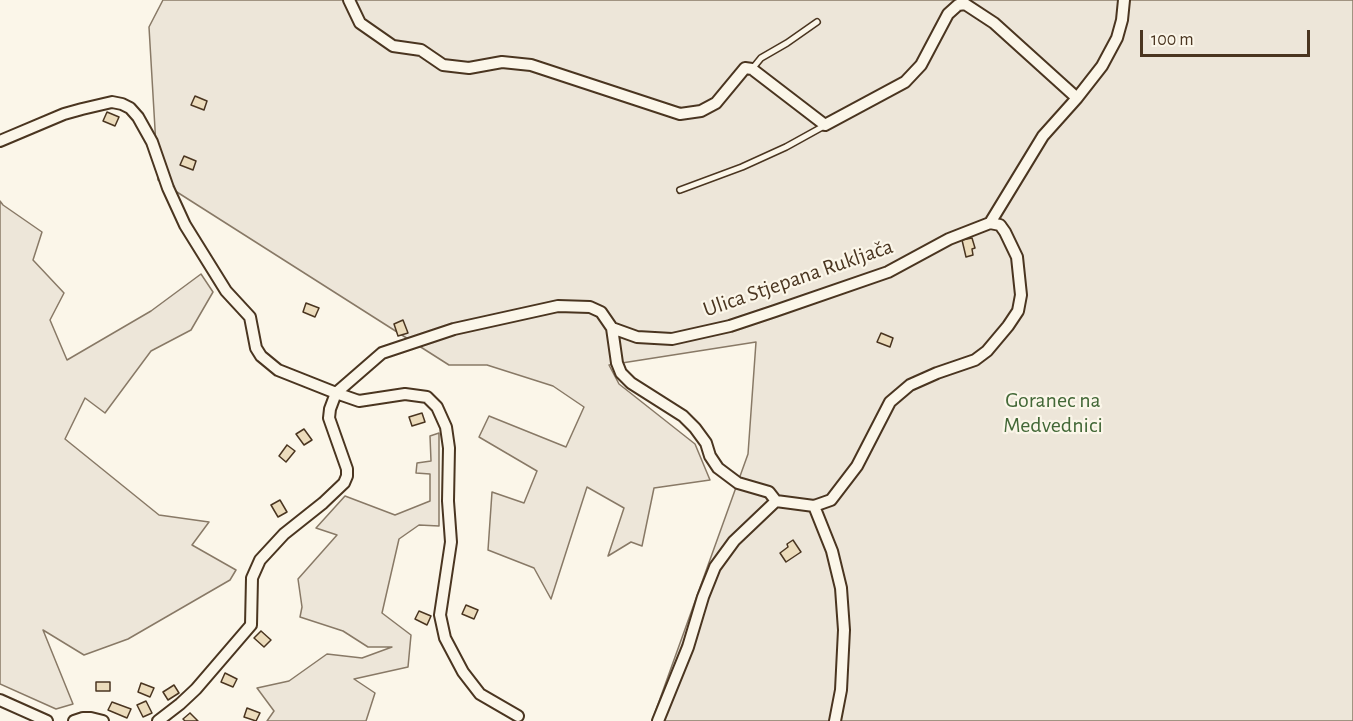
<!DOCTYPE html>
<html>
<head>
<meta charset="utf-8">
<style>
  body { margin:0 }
  #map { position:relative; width:1353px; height:721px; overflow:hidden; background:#fbf6e9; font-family:"Alegreya Sans",sans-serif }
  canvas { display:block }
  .scale { position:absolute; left:1140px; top:30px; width:170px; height:27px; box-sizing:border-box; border:3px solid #4a3520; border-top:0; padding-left:8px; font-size:18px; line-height:21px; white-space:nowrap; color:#4a3520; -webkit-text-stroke:4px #fbf6e9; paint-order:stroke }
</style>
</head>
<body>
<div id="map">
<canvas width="1353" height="721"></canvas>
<div class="scale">100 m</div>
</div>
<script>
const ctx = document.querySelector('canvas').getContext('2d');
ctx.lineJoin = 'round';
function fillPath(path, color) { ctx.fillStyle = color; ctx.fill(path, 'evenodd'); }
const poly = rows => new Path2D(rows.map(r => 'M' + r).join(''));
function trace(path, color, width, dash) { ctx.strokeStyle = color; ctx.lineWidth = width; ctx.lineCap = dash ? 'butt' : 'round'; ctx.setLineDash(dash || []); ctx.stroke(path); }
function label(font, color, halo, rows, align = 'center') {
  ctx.font = font + ' "Alegreya Sans",sans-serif'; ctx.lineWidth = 4.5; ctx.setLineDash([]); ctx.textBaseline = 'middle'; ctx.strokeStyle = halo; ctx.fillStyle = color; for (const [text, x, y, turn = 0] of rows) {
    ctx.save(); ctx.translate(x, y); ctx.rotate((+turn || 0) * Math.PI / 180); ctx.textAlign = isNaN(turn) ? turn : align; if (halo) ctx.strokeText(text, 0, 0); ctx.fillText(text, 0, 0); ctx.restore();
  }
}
const green = poly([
  [163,0,1353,0,1353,721,652,721,748,454,756,342,609,365,619,384,695,444,710,480,654,488,642,546,631,542,608,556,624,508,587,487,551,599,534,568,488,550,492,492,524,503,537,471,479,437,489,416,566,447,584,407,553,386,487,365,449,365,158,180,149,27,163,0],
  [0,201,3,205,42,232,33,260,64,293,50,320,67,360,151,311,201,274,213,292,191,330,151,351,105,413,85,398,65,439,159,515,209,522,192,545,236,570,230,580,128,639,84,655,43,630,73,704,56,709,0,684,0,201],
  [439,433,439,526,419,525,399,539,382,613,411,635,408,667,354,679,375,693,366,721,267,721,274,711,257,688,289,681,327,654,362,658,392,647,368,647,343,631,300,617,302,607,298,579,337,535,316,528,345,496,395,515,430,501,430,474,416,473,417,463,431,461,430,436,439,433]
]);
const building = poly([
  [195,96,207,101,204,110,191,105,195,96],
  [107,112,119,117,115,126,103,121,107,112],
  [184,156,196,161,193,170,180,165,184,156],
  [972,238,975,248,972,249,973,255,966,257,962,240,972,238],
  [306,303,319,308,315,317,303,312,306,303],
  [403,320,408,333,398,336,394,324,403,320],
  [881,333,893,338,890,347,877,342,881,333],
  [422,413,425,422,412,426,409,417,422,413],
  [304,429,312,440,304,445,296,434,304,429],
  [287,445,295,451,286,462,279,456,287,445],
  [280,500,287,512,278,517,271,505,280,500],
  [793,540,801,552,786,562,780,553,788,547,787,544,793,540],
  [466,605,478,610,474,619,462,614,466,605],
  [419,611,431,616,427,625,415,619,419,611],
  [261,631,271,640,264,647,254,638,261,631],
  [225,673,237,679,233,687,221,682,225,673],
  [96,682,110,682,110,691,96,691,96,682],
  [141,683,154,688,150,697,138,692,141,683],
  [174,685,179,693,168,700,163,692,174,685],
  [146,701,152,713,143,717,137,705,146,701],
  [112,702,131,709,127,718,108,710,112,702],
  [247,708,260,713,256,721,244,717,247,708],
  [190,713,198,721,185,721,183,719,190,713]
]);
const lane = poly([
  [752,69,761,58,787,43,817,22],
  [680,190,742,167,786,147,824,126]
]);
const street = poly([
  [349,0,360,23,393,46,421,50,443,65,469,68,502,62,531,65,680,114,701,111,716,103,745,68,752,69,825,125,905,82,921,65,948,14,958,5,965,4,994,23,1077,98],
  [0,141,64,114,82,109,112,102,122,104,130,108,138,117,152,142,168,188,185,225,226,291,250,317,256,348,261,356,278,370,336,393,382,353,454,329,558,306,590,307,601,312,612,328,637,337,672,339,730,326,775,311,888,272,949,239,990,223,1000,225,1005,232,1017,257,1021,295,1018,311,1008,326,987,351,975,360,937,373,910,385,890,402,857,466,831,500,814,506,776,501,734,541,715,567,703,597,688,647,658,721],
  [990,223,1043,136,1077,98,1102,66,1117,38,1122,20,1124,0],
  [612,328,617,363,621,373,631,383,683,416,695,428,706,443,710,456,718,468,738,483,769,492,776,501],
  [814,506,832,551,841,588,844,630,841,690,835,721],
  [0,700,47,721],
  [74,721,83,718,91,718,103,721],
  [158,721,180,704,196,689,251,625,252,578,260,560,284,534,323,503,344,483,347,476,347,469,329,418,330,409,336,393,359,401,405,394,427,397,437,407,446,427,449,448,448,501,451,542,440,615,445,638,463,672,480,694,518,716]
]);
const streetNames = [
  ["Ulica Stjepana Rukljača",798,278,-19]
];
const parkNames = [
  ["Goranec na",1053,400],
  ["Medvednici",1053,425]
];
fillPath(green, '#ede6d9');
trace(green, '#887966', 1.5);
fillPath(building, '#ecdcbc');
trace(building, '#4a3520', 1.5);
trace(lane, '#4a3520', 8);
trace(street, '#4a3520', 14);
trace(lane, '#fbf6e9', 5);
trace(street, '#fbf6e9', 10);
label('22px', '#4a3520', '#fbf6e9', streetNames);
label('22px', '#436837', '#fbf6e9', parkNames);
</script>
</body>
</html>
